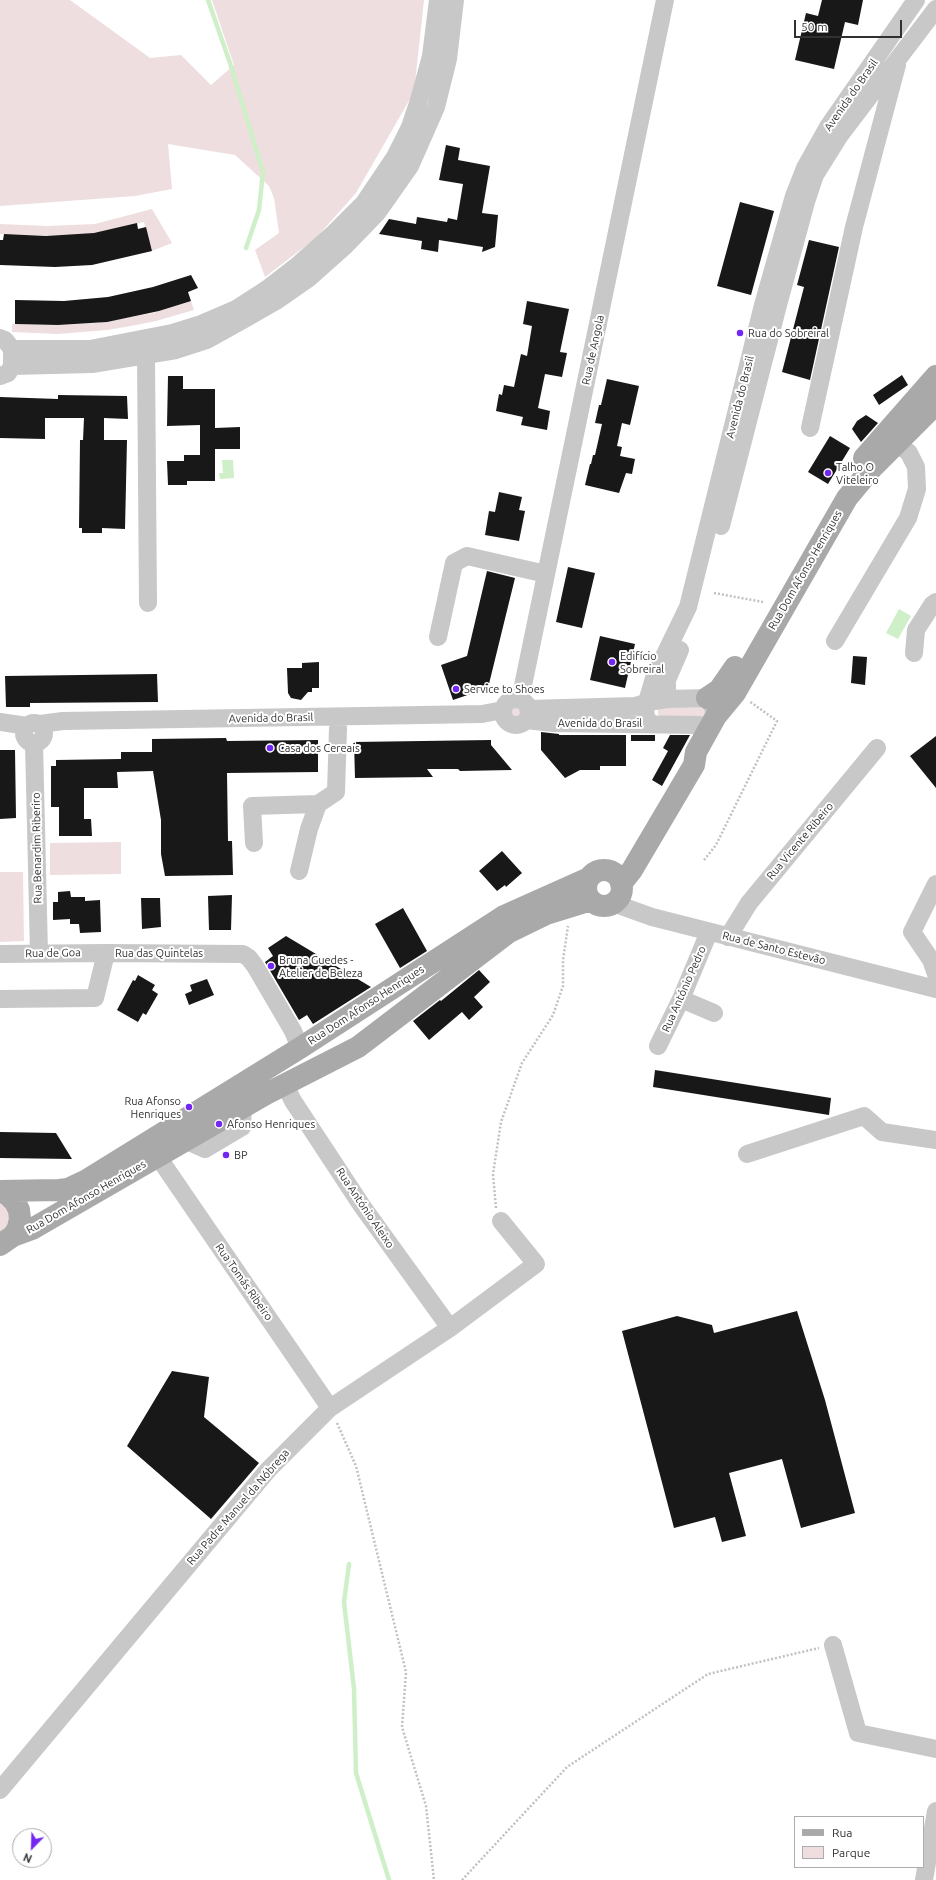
<!DOCTYPE html>
<html>
<head>
<meta charset="utf-8">
<style>
  body { margin:0 }
  #map { position:relative; width:936px; height:1880px; overflow:hidden; background:#fff; font-family:Ubuntu,sans-serif }
  canvas { display:block }
  .legend { position:absolute; left:794px; top:1816px; width:130px; height:52px; box-sizing:border-box; background:#fff; border:1px solid #adadad; margin:0; padding:5px 7px; list-style:none; font-size:12px; color:#313131 }
  .legend li { display:flex; align-items:center; gap:8px; height:20px }
  .legend b { width:20px; border:1px solid #adadad }
  .north { position:absolute; left:12px; top:1828px; width:40px; height:40px; box-sizing:border-box; background:#fff; border:1px solid #adadad; border-radius:50%; rotate:203deg; font-size:11px; font-weight:700; line-height:16px; text-align:center; color:#313131 }
  .north::after { content:''; display:block; margin:auto; width:14px; height:18px; background:#7427f3; clip-path:polygon(50% 0,100% 100%,50% 72%,0 100%) }
  .scale { position:absolute; left:794px; top:20px; width:108px; height:18px; box-sizing:border-box; border:2px solid #313131; border-top:0; padding-left:5px; font-size:12px; line-height:14px; white-space:nowrap; color:#313131; -webkit-text-stroke:3px #fff; paint-order:stroke }
</style>
</head>
<body>
<div id="map">
<canvas width="936" height="1880"></canvas>
<ul class="legend">
<li><b style="height:5px;background:#a9a9a9"></b>Rua</li>
<li><b style="height:11px;background:#eededf"></b>Parque</li>
</ul>
<div class="north">N</div>
<div class="scale">50 m</div>
</div>
<script>
const ctx = document.querySelector('canvas').getContext('2d');
ctx.lineJoin = 'round';
function fillPath(path, color) { ctx.fillStyle = color; ctx.fill(path, 'evenodd'); }
const poly = rows => new Path2D(rows.map(r => 'M' + r).join(''));
function trace(path, color, width, dash) { ctx.strokeStyle = color; ctx.lineWidth = width; ctx.lineCap = dash ? 'butt' : 'round'; ctx.setLineDash(dash || []); ctx.stroke(path); }
function label(font, color, halo, rows, align = 'center') {
  ctx.font = font + ' Ubuntu,sans-serif'; ctx.lineWidth = 4; ctx.setLineDash([]); ctx.textBaseline = 'middle'; ctx.strokeStyle = halo; ctx.fillStyle = color; for (const [text, x, y, turn = 0] of rows) {
    ctx.save(); ctx.translate(x, y); ctx.rotate((+turn || 0) * Math.PI / 180); ctx.textAlign = isNaN(turn) ? turn : align; if (halo) ctx.strokeText(text, 0, 0); ctx.fillText(text, 0, 0); ctx.restore();
  }
}
const green = poly([
  [0,0,70,0,150,58,181,55,211,85,234,65,212,0,424,0,414,92,356,193,316,238,265,277,255,250,279,233,274,198,269,186,235,155,168,144,172,189,135,196,0,206],
  [152,209,172,243,152,251,144,222,101,232,102,238,0,234,0,224,47,226,95,224],
  [191,301,194,310,156,321,131,326,107,330,58,334,12,332,12,324,58,325,97,323,153,313],
  [514,704,523,708,520,720,516,721,510,719,508,715,510,706],
  [702,706,707,713,703,719,660,717,658,714,658,709,661,707],
  [121,842,121,874,50,875,50,843],
  [0,872,23,872,24,941,0,942],
  [0,1200,4,1203,12,1217,0,1237]
]);
const water = poly([
  [222,460,233,460,234,478,220,479,219,473,223,473],
  [899,609,911,616,898,639,886,633]
]);
const stream = poly([
  [208,0,230,63,263,172,259,210,246,248],
  [349,1564,344,1602,354,1689,356,1773,389,1880]
]);
const building = poly([
  [822,0,863,0,858,25,845,22,834,69,795,60,806,13,818,16],
  [446,145,460,148,458,160,490,166,482,213,498,215,495,247,482,252,483,247,439,240,438,252,421,249,422,241,379,234,389,219,416,224,417,217,447,222,448,218,457,220,463,184,439,180],
  [740,202,774,211,751,295,717,286],
  [137,223,138,229,146,227,152,251,92,265,55,267,0,265,0,240,3,240,4,234,46,236,94,233],
  [809,240,839,247,810,380,782,372,804,287,797,285],
  [191,275,198,288,188,292,191,301,159,311,107,322,58,325,15,324,15,300,64,301,108,297,153,287],
  [527,301,569,309,560,352,567,353,562,377,545,374,538,408,550,411,547,430,521,425,523,417,496,411,499,394,502,395,504,385,514,387,521,354,527,356,532,326,523,324],
  [902,375,908,385,879,405,873,395],
  [168,376,183,376,183,389,215,389,215,428,240,427,240,449,215,449,215,481,187,481,187,485,168,485,167,461,184,461,184,455,200,455,200,425,167,426],
  [607,379,639,386,630,425,622,423,617,446,622,447,620,456,635,459,632,474,626,473,619,493,585,485,590,464,591,464,593,455,595,455,602,424,595,423,599,405,601,405],
  [58,395,127,396,128,419,104,418,104,440,127,440,125,529,102,528,102,533,82,533,82,528,79,528,80,440,83,440,84,418,45,418,45,439,0,438,0,397,58,399],
  [866,415,878,423,861,442,852,429,857,421],
  [830,436,850,448,828,484,808,472],
  [499,492,522,497,519,510,525,511,519,541,485,535,489,511,495,512],
  [568,567,595,573,582,628,556,622],
  [487,571,515,578,488,688,453,700,441,665,467,656],
  [600,636,635,644,625,688,590,680],
  [853,656,867,657,865,685,851,683],
  [319,662,319,688,312,688,312,692,308,692,301,700,291,698,288,693,287,668,302,668,302,663],
  [157,674,158,702,30,703,30,707,6,707,5,676],
  [541,732,559,734,559,735,626,735,626,766,600,766,600,770,580,770,565,778,541,750],
  [631,735,655,735,655,741,631,741],
  [670,735,690,735,662,786,652,780,668,751,663,748],
  [936,736,936,788,910,756],
  [226,738,227,741,318,740,318,772,227,773,228,841,232,841,233,875,165,876,161,854,161,820,153,771,117,772,118,788,84,788,84,819,91,819,92,836,59,836,59,807,51,807,51,766,56,766,56,760,121,759,121,752,152,752,152,739],
  [491,740,491,745,512,770,460,771,458,769,427,769,433,777,355,778,354,742],
  [0,750,15,750,16,818,0,819],
  [502,851,522,873,506,887,505,885,497,891,479,871],
  [70,891,71,897,85,897,85,901,100,900,101,932,80,933,79,924,70,924,70,919,53,920,53,902,58,902,58,892],
  [232,895,231,930,209,930,208,896],
  [141,898,160,898,161,927,142,929],
  [403,908,427,951,400,968,375,924],
  [286,936,371,987,313,1024,307,1015,299,1020,265,962,273,956,268,948],
  [479,970,490,982,474,997,483,1007,469,1020,462,1012,429,1040,413,1021,440,1000,441,1001],
  [138,975,155,985,152,990,158,994,146,1015,143,1013,138,1022,117,1010,133,980,135,981],
  [207,979,214,995,189,1005,185,994,192,991,190,985],
  [655,1070,831,1098,829,1115,653,1087],
  [0,1132,56,1133,72,1159,0,1158],
  [797,1311,825,1400,855,1513,801,1528,782,1459,729,1473,746,1536,722,1542,715,1517,674,1528,622,1331,677,1316,712,1325,714,1333],
  [172,1371,209,1377,204,1417,259,1463,211,1519,127,1446]
]);
const path = poly([
  [714,593,763,602],
  [704,860,716,845,777,721,749,701],
  [496,1208,493,1174,501,1122,522,1063,553,1015,563,986,563,960,568,926],
  [337,1423,356,1466,406,1672,402,1727,426,1806,434,1880],
  [462,1880,567,1767,708,1674,819,1648]
]);
const minor = poly([
  [0,338,5,340,12,349,12,366,8,373,0,376],
  [12,349,90,349,172,333,201,324,236,309,267,289,298,265,333,234,364,203,395,157,410,127,419,100,431,56,438,0],
  [146,356,148,603],
  [12,366,92,364,176,350,207,340,243,320,276,301,309,278,345,246,377,213,410,166,436,107,448,59,455,0],
  [810,428,854,227,897,65],
  [721,526,777,309,806,202,815,175,840,135,936,9],
  [438,637,454,563,467,556,546,574],
  [835,641,908,518,917,489,916,467,909,453,898,443],
  [914,653,916,630,932,605,936,602],
  [667,699,667,680,680,650],
  '503 712a13 13 0 1 1 26 0a13 13 0 1 1-26 0Z',
  [520,700,665,0],
  [528,709,635,706,648,702,667,699,707,698,714,709],
  [526,720,553,723,699,725,709,728],
  [0,722,27,726],
  '24 733a10 10 0 1 1 20 0a10 10 0 1 1-20 0Z',
  [650,723,646,717,645,708,655,675,688,607,763,305,794,196,805,168,828,127,916,0],
  [40,724,63,721,482,714,503,710],
  [34,743,39,953],
  [254,843,252,806,318,804],
  [299,871,309,829,318,804,336,792,338,728],
  [936,884,912,932,931,960,936,974],
  [613,903,652,917,936,989],
  [728,937,749,903,877,748],
  [0,954,106,953],
  [0,999,95,998,106,953,243,954,249,958,255,966,293,1031,300,1048],
  [681,999,714,1013],
  [658,1046,681,999,709,932],
  [285,1085,293,1101,362,1206,450,1328],
  [185,1140,205,1149,242,1127,243,1107],
  [150,1145,330,1408],
  [747,1154,864,1116,882,1132,936,1140],
  [833,1645,858,1733,936,1749],
  [0,1790,268,1470,330,1408,450,1328,536,1264,501,1221],
  [924,1880,936,1811]
]);
const major = poly([
  [864,458,936,376],
  [707,698,719,690,735,667],
  '586 888a18 18 0 1 1 36 0a18 18 0 1 1-36 0Z',
  [621,884,632,870,694,765,696,752,716,716,735,693,847,498,872,468,936,404],
  [0,1191,59,1190,68,1189,85,1181,300,1048,504,916,589,878],
  [0,1191,8,1195,15,1202,19,1210,20,1219,18,1228,13,1236,0,1245],
  [13,1236,32,1229,266,1094,358,1047,509,932,546,914,585,902,593,902]
]);
const markers = [
  [740,333,4,"#7427f3"],
  [828,473,4,"#7427f3"],
  [612,662,4,"#7427f3"],
  [456,689,4,"#7427f3"],
  [270,748,4,"#7427f3"],
  [271,966,4,"#7427f3"],
  [189,1107,4,"#7427f3"],
  [219,1124,4,"#7427f3"],
  [226,1155,4,"#7427f3"]
];
const streetNames = [
  ["Avenida do Brasil",851,95,-55],
  ["Rua de Angola",593,350,-78],
  ["Avenida do Brasil",740,397,-76],
  ["Rua Dom Afonso Henriques",805,570,-60],
  ["Avenida do Brasil",271,718,-1],
  ["Avenida do Brasil",600,723],
  ["Rua Vicente Ribeiro",800,841,-50],
  ["Rua Benardim Riberiro",37,848,-91],
  ["Rua de Santo Estevão",774,948,14],
  ["Rua de Goa",53,953,-1],
  ["Rua das Quintelas",159,953],
  ["Rua António Pedro",684,989,-66],
  ["Rua Dom Afonso Henriques",366,1005,-33],
  ["Rua Dom Afonso Henriques",86,1197,-30],
  ["Rua António Aleixo",365,1208,56],
  ["Rua Tomás Ribeiro",244,1282,55],
  ["Rua Padre Manuel da Nóbrega",238,1507,-49]
];
const poiNames = [
  ["Rua do Sobreiral",748,333],
  ["Talho O",836,467],
  ["Viteleiro",836,480],
  ["Edifício",620,656],
  ["Sobreiral",620,669],
  ["Service to Shoes",464,689],
  ["Casa dos Cereais",278,748],
  ["Bruna Guedes -",279,960],
  ["Atelier de Beleza",279,973],
  ["Rua Afonso",181,1101,"right"],
  ["Henriques",181,1114,"right"],
  ["Afonso Henriques",227,1124],
  ["BP",234,1155]
];
fillPath(green, '#eededf');
fillPath(water, '#cfefc9');
trace(stream, '#cfefc9', 4.5);
fillPath(building, '#181818');
trace(path, '#c1c1c1', 2.5, [2, 2]);
trace(minor, '#c8c8c8', 18);
trace(major, '#a9a9a9', 22);
for (const [x, y, r, color] of markers) { const dot = new Path2D(); dot.arc(x, y, r, 0, 2 * Math.PI); ctx.fillStyle = color; ctx.fill(dot); trace(dot, '#fff', 1.5); }
label('11px', '#313131', '#fff', streetNames);
label('11px', '#313131', '#fff', poiNames, 'left');
</script>
</body>
</html>
